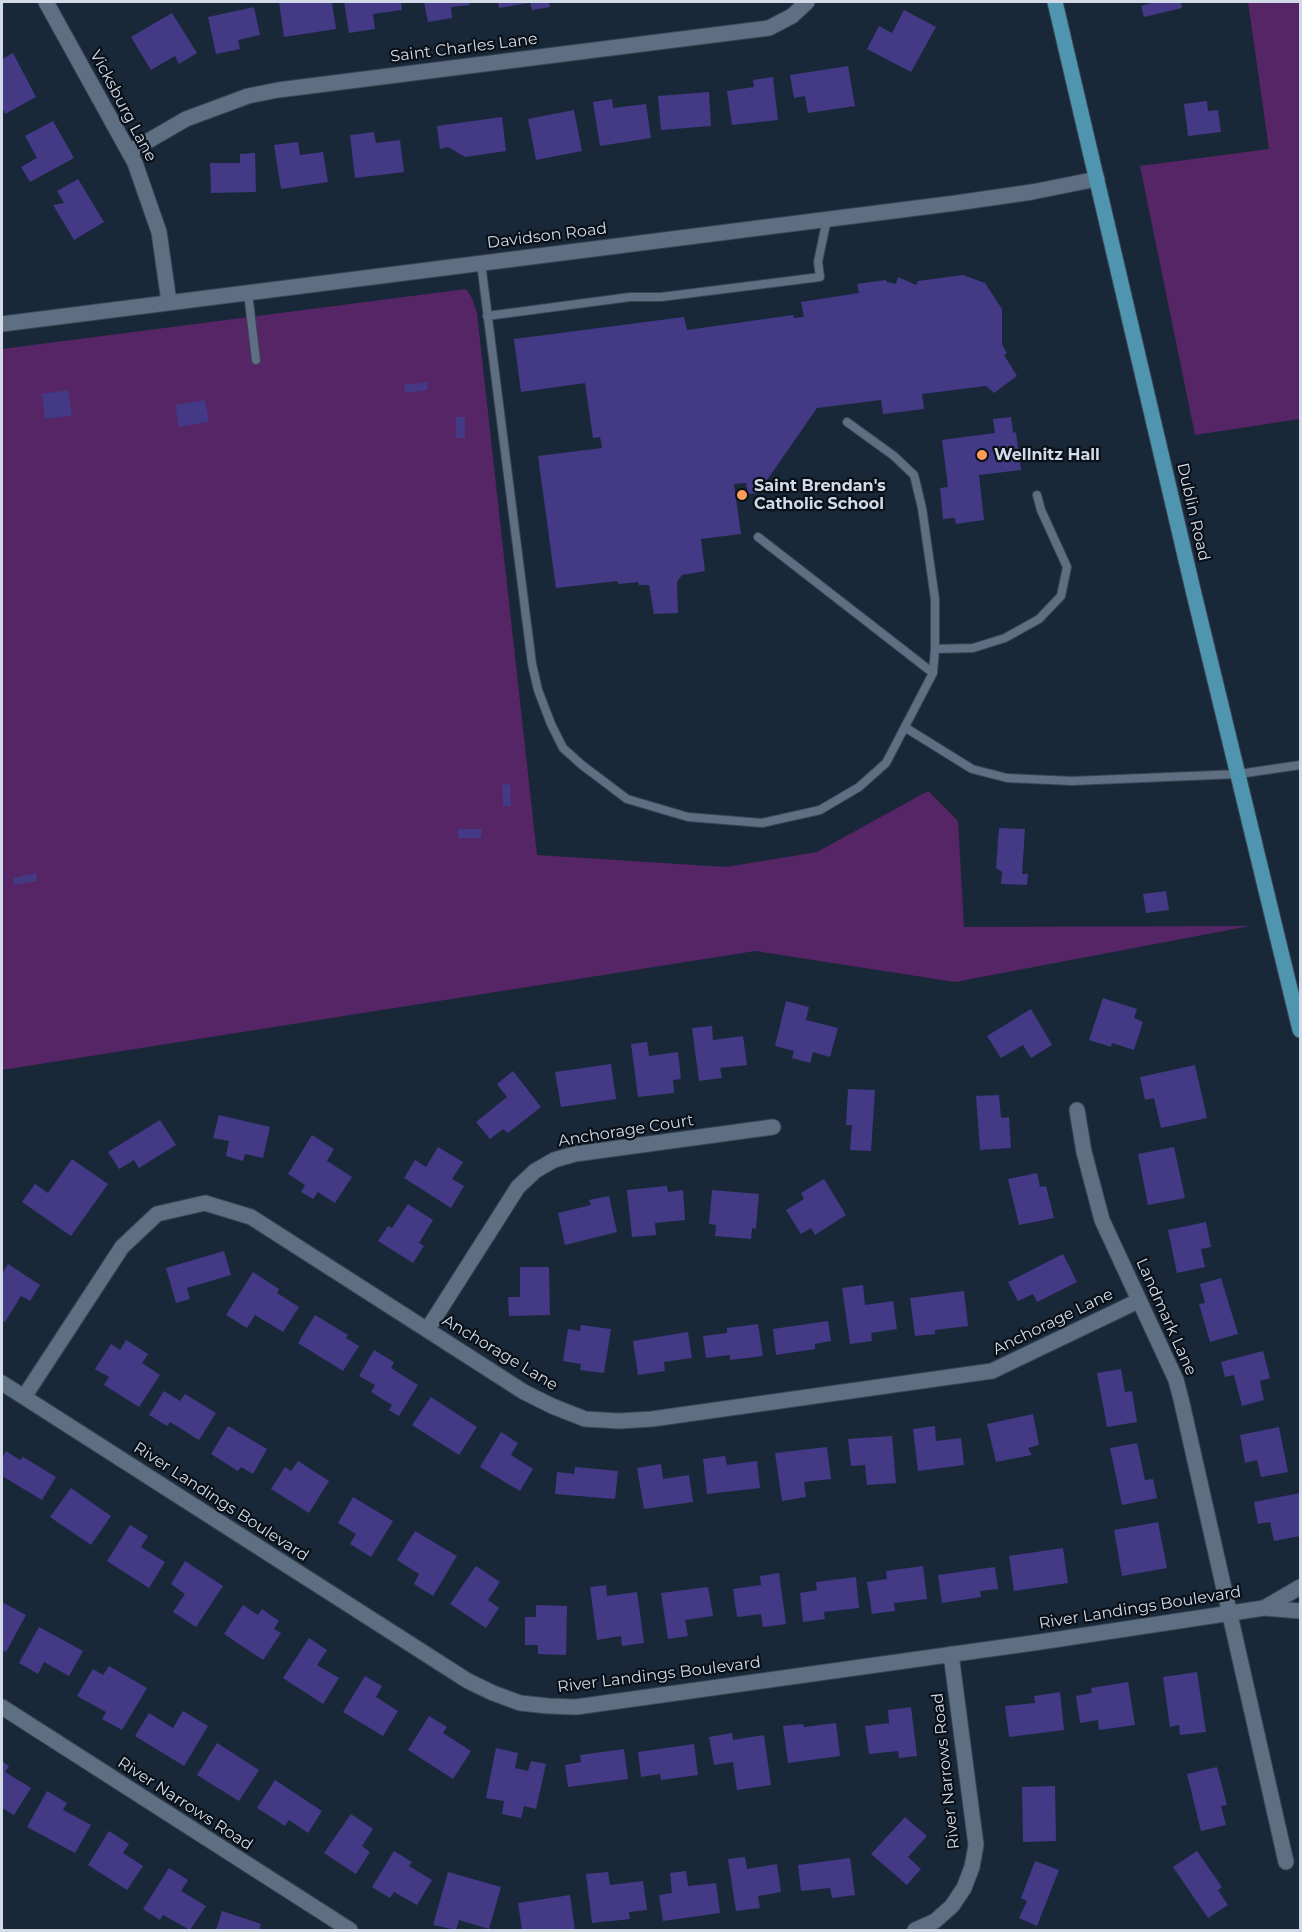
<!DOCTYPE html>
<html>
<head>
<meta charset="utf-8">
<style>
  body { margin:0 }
  #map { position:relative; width:1302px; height:1932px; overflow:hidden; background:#192839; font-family:Montserrat,sans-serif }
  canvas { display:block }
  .frame { position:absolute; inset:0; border:3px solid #d1dae6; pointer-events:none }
</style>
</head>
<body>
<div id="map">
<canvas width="1302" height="1932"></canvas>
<div class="frame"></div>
</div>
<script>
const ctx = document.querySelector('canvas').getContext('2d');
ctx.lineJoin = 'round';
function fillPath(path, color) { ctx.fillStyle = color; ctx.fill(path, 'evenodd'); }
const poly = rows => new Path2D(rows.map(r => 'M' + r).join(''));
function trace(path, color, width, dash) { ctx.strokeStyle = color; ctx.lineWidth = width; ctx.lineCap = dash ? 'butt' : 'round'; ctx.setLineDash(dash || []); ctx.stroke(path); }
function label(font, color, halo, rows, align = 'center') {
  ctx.font = font + ' Montserrat,sans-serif'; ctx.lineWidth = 4.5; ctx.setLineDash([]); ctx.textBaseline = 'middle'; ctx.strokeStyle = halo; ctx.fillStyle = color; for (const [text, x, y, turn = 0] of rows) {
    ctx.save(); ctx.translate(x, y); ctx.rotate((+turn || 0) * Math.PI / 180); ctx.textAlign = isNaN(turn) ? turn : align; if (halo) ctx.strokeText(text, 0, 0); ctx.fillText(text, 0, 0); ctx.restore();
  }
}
const green = poly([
  [1248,2,1300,2,1300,419,1195,435,1140,166,1269,149],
  [466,289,472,298,477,313,537,855,726,867,817,852,928,791,958,821,964,927,1250,926,955,982,755,951,2,1070,2,349]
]);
const building = poly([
  [279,2,332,2,336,29,284,37],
  [344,2,401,2,402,10,373,14,375,29,349,33],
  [424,2,469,2,470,5,451,7,452,18,428,22],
  [498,2,529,2,529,3,499,8],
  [530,2,549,2,550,7,532,10],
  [1155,2,1181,2,1182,8,1144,17,1141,6],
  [254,7,260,35,238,40,240,49,216,54,208,17],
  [904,10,936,27,911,72,867,49,879,26,892,33],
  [172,13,197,53,179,64,175,56,151,70,131,37],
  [13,53,36,97,5,114,2,107,2,59],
  [848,66,855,106,808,113,805,96,794,98,790,75],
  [773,77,778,120,732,125,727,91,754,87,753,80],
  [709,92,711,126,661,130,658,96],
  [612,99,613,108,646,104,651,138,600,146,593,102],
  [1207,101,1208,111,1218,110,1221,132,1188,136,1184,104],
  [574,110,582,151,536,160,528,119],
  [502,117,506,151,465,157,448,147,440,149,437,126],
  [53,121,74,158,30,182,21,167,37,158,25,136],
  [374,132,376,143,400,140,404,172,355,178,350,135],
  [298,142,300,155,323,152,328,182,281,189,274,145],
  [255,153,256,192,211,193,210,163,240,163,240,154],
  [78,179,104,222,74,240,53,205,64,203,57,191],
  [963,275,985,283,1002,309,1002,344,1007,353,1004,355,1017,376,994,393,986,386,922,394,924,409,883,414,881,400,817,408,758,493,748,494,746,483,734,484,741,534,701,539,705,571,682,575,677,582,678,613,654,614,649,585,639,585,638,582,619,584,617,581,556,588,538,456,602,448,600,437,593,438,585,383,521,392,514,339,684,317,687,330,793,315,794,318,804,317,801,302,859,293,857,284,886,280,887,282,896,284,898,277,916,285,918,281],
  [427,382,428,390,405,393,404,385],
  [68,390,72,416,45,419,42,394],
  [205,400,209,422,179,427,175,405],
  [456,417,465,417,465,438,456,438],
  [1011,417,1013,433,1016,432,1021,470,979,475,984,520,956,524,955,518,943,519,940,488,948,487,942,440,995,433,993,419],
  [510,784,511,806,503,806,502,785],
  [999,828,1025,829,1022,874,1028,874,1027,885,1001,884,1002,872,996,868],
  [458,829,482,829,481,838,458,838],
  [36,873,37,881,14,885,13,878],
  [1166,891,1169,910,1146,913,1143,894],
  [1103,998,1137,1009,1134,1018,1143,1022,1134,1050,1112,1043,1111,1047,1089,1040],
  [786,1001,809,1007,806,1020,838,1028,830,1057,813,1052,810,1063,792,1058,794,1051,775,1046],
  [1031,1009,1052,1045,1031,1058,1023,1045,1001,1058,987,1036],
  [712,1026,713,1040,743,1036,747,1065,720,1068,722,1078,699,1081,692,1028],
  [647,1042,649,1056,678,1052,681,1079,673,1080,674,1093,638,1097,631,1044],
  [611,1064,616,1099,561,1107,555,1072],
  [1195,1065,1207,1118,1161,1128,1154,1098,1145,1100,1140,1077],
  [513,1071,541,1107,508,1133,503,1129,490,1139,476,1122,507,1097,497,1084],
  [848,1089,875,1090,871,1151,850,1150,852,1125,846,1125],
  [999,1095,1001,1118,1009,1117,1011,1148,980,1150,976,1096],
  [219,1115,270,1127,263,1158,245,1154,243,1161,226,1156,229,1141,213,1138],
  [160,1120,176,1145,139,1168,134,1160,119,1169,108,1152],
  [312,1135,334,1149,327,1161,352,1177,335,1203,318,1192,313,1199,301,1192,305,1185,288,1174],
  [438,1147,463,1162,452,1179,464,1186,451,1208,404,1178,415,1160,426,1167],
  [1174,1147,1185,1198,1148,1205,1138,1154],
  [72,1159,108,1184,71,1236,22,1202,35,1184,48,1193],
  [1037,1173,1040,1187,1046,1186,1054,1218,1019,1225,1008,1179],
  [824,1179,846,1215,815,1235,811,1228,801,1234,786,1210,804,1199,801,1193],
  [667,1186,668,1192,683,1190,685,1220,655,1223,656,1235,632,1237,627,1190],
  [712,1190,759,1194,756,1229,752,1228,751,1239,715,1236,716,1225,709,1224],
  [609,1196,617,1232,565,1245,558,1213,591,1205,589,1200],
  [408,1204,433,1220,419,1243,424,1246,413,1263,378,1241,388,1226,392,1228],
  [1206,1222,1211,1247,1201,1249,1205,1267,1177,1273,1168,1230],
  [224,1251,231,1275,187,1288,190,1299,176,1303,166,1268],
  [1063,1254,1077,1282,1037,1302,1033,1294,1018,1301,1008,1282],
  [8,1264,40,1285,30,1301,21,1296,5,1322,2,1320,2,1274],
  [520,1267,549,1267,550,1315,509,1316,508,1297,520,1297],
  [253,1272,279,1289,277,1293,299,1307,283,1332,255,1315,247,1328,226,1315],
  [1221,1278,1238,1334,1210,1342,1199,1304,1205,1303,1200,1284],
  [863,1285,865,1305,893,1301,897,1329,871,1333,872,1341,850,1344,842,1288],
  [964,1291,968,1326,935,1330,935,1334,915,1336,910,1298],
  [315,1315,348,1335,346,1338,359,1346,343,1371,298,1343],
  [828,1321,831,1341,815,1344,815,1349,776,1355,773,1329],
  [758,1324,763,1356,730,1360,730,1355,706,1358,703,1336,727,1333,727,1328],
  [581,1325,611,1329,604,1373,580,1370,581,1364,563,1361,568,1329,580,1331],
  [688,1332,692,1358,664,1362,665,1371,638,1375,633,1341],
  [126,1340,148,1354,142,1363,160,1375,139,1407,104,1385,109,1377,95,1369,111,1344,120,1350],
  [374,1350,394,1362,391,1368,418,1385,399,1416,389,1410,392,1405,371,1392,375,1385,359,1376],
  [1263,1351,1270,1378,1260,1381,1264,1400,1242,1406,1234,1375,1225,1377,1221,1362],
  [1121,1369,1125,1392,1132,1391,1137,1422,1107,1427,1097,1373],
  [164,1391,180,1401,185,1394,216,1413,199,1440,170,1422,167,1426,149,1415],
  [431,1397,477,1427,459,1455,412,1425],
  [1033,1414,1039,1445,1028,1448,1032,1455,996,1462,987,1424],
  [228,1426,267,1449,253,1474,241,1467,238,1471,211,1454],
  [935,1426,936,1441,961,1438,964,1465,918,1471,913,1429],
  [1279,1427,1288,1472,1261,1477,1257,1460,1245,1463,1240,1435],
  [501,1432,518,1443,511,1455,533,1469,520,1491,480,1467],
  [892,1436,896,1483,867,1485,865,1465,851,1466,848,1439],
  [1137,1443,1145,1480,1153,1479,1157,1498,1122,1505,1110,1448],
  [827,1447,831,1479,804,1482,806,1497,782,1501,775,1453],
  [6,1451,20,1460,23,1457,56,1477,42,1500,2,1476,2,1458],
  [725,1456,727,1465,757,1461,760,1488,707,1494,703,1459],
  [298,1461,329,1481,309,1513,271,1489,285,1467,291,1471],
  [661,1464,663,1479,689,1475,693,1502,644,1509,637,1468],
  [575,1467,618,1471,615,1499,555,1494,557,1472,574,1474],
  [71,1488,111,1516,91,1545,50,1517],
  [1300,1493,1300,1536,1274,1541,1270,1522,1258,1524,1254,1502],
  [353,1497,393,1521,371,1557,350,1544,356,1534,338,1523],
  [1158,1522,1167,1568,1122,1576,1114,1530],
  [130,1525,148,1536,141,1547,165,1562,149,1588,107,1561],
  [415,1531,457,1556,433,1596,414,1584,419,1574,397,1560],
  [1063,1548,1068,1583,1014,1591,1009,1556],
  [185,1561,223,1586,196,1627,173,1612,185,1594,171,1584],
  [476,1566,500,1582,488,1600,499,1608,486,1628,450,1604],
  [923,1566,927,1599,894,1603,895,1611,872,1614,867,1582,887,1579,886,1571],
  [995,1567,998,1589,980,1591,981,1597,942,1603,938,1575],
  [779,1573,786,1624,763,1627,761,1614,737,1617,733,1589,761,1585,760,1576],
  [856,1577,859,1608,824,1612,825,1619,803,1622,800,1593,817,1590,816,1582],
  [606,1585,607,1596,637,1592,644,1643,622,1646,621,1636,597,1640,590,1587],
  [708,1587,713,1616,685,1620,688,1636,668,1639,661,1593],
  [2,1602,26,1615,6,1652,2,1650],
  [243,1605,258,1615,262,1609,279,1621,274,1629,281,1633,263,1660,224,1634],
  [536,1605,567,1606,566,1655,538,1654,538,1645,525,1645,525,1617,536,1617],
  [39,1627,83,1651,69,1676,44,1662,38,1674,19,1663],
  [309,1638,327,1650,317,1665,339,1678,323,1704,283,1678],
  [109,1666,147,1688,122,1730,102,1719,106,1712,77,1696,93,1669,103,1675],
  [1197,1672,1206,1732,1180,1735,1179,1725,1170,1727,1163,1677],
  [365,1676,382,1686,376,1697,398,1711,383,1736,343,1712],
  [1128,1682,1135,1725,1099,1730,1098,1720,1080,1723,1076,1696,1092,1693,1091,1688],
  [1060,1692,1064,1730,1009,1737,1005,1706,1035,1703,1034,1696],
  [911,1707,917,1756,899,1758,898,1751,869,1754,865,1726,889,1723,888,1710],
  [183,1711,208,1726,184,1766,135,1736,149,1713,173,1728],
  [429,1716,447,1727,443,1733,471,1751,453,1779,408,1750],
  [836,1723,840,1756,788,1763,783,1726,803,1724,804,1727],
  [732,1733,733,1740,764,1735,771,1785,737,1790,733,1762,714,1765,709,1737],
  [217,1743,259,1770,239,1801,197,1775],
  [694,1744,698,1775,661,1780,660,1774,641,1777,638,1752],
  [496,1748,518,1753,515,1768,528,1771,531,1761,546,1764,536,1809,524,1806,521,1818,502,1814,504,1801,486,1798],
  [624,1749,628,1779,568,1787,565,1765,581,1762,580,1755],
  [2,1761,9,1766,5,1772,31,1788,14,1815,2,1808],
  [1217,1767,1227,1805,1221,1806,1226,1825,1201,1831,1187,1774],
  [275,1780,322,1811,308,1833,289,1820,285,1826,257,1808],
  [1055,1786,1056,1841,1023,1842,1022,1787],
  [47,1791,67,1803,63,1810,91,1825,75,1853,27,1827],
  [351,1814,373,1829,362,1846,370,1852,356,1874,324,1853],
  [905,1817,927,1836,908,1857,921,1869,907,1885,871,1854],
  [109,1831,129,1844,123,1853,143,1866,127,1890,88,1865],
  [394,1851,412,1862,409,1866,432,1880,417,1905,394,1892,390,1898,372,1887],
  [1197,1851,1222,1887,1218,1890,1228,1905,1208,1918,1173,1867],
  [745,1857,747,1869,777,1864,781,1892,758,1896,760,1908,736,1911,728,1859],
  [850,1858,855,1895,832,1898,830,1888,801,1891,798,1865],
  [1035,1861,1059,1870,1037,1926,1019,1918,1027,1901,1021,1898],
  [169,1868,188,1880,181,1891,206,1906,190,1930,163,1915,160,1920,143,1909],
  [686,1871,688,1886,716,1883,720,1913,663,1921,659,1895,672,1893,670,1873],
  [448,1872,501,1887,489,1929,459,1920,456,1930,433,1925],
  [608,1872,610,1885,643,1881,647,1910,629,1912,630,1919,592,1923,586,1874],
  [570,1895,575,1930,522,1930,518,1903],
  [222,1911,261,1924,259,1930,216,1930]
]);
const service = poly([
  [481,263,532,664,538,690,551,724,563,748,582,765,627,799,688,817,762,823,820,810,859,787,886,763,933,673,935,649,935,599,922,508,914,475,894,456,847,422],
  [248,293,256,360],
  [487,316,630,297,661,297,820,277,818,262,827,219],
  [758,537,933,673],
  [935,649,973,648,1005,638,1039,619,1061,596,1067,567,1041,510,1037,495],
  [906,728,972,769,1007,778,1072,781,1239,774,1300,765]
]);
const minor = poly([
  [46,2,135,163,159,232,169,302],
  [129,152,186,119,248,96,278,90,769,28,792,16,807,2],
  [1077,1110,1084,1152,1102,1220,1176,1380,1181,1399,1286,1862],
  [427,1330,518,1187,535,1171,554,1160,575,1154,773,1127],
  [2,1383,468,1681,493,1693,520,1703,548,1706,576,1707,1040,1642,1264,1608,1300,1611],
  [24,1397,122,1247,157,1214,205,1203,251,1217,524,1392,552,1406,585,1419,619,1421,652,1419,992,1371,1138,1301],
  [1264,1608,1300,1587],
  [2,1707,350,1930],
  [915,1930,935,1921,952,1906,964,1888,972,1867,976,1845,951,1654]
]);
const secondary = poly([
  [2,324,956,203,1032,192,1097,179]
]);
const primary = poly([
  [1055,2,1194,594,1300,1030]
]);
const markers = [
  [982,455,6,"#fe9c58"],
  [742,495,6,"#fe9c58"]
];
const streetNames = [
  ["Saint Charles Lane",464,48,-7],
  ["Vicksburg Lane",123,106,62],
  ["Davidson Road",547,236,-7],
  ["Dublin Road",1193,512,77],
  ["Anchorage Court",626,1131,-9],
  ["Landmark Lane",1166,1317,66],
  ["Anchorage Lane",1053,1322,-26],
  ["Anchorage Lane",500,1353,31],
  ["River Landings Boulevard",221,1502,33],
  ["River Landings Boulevard",1140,1608,-9],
  ["River Landings Boulevard",659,1675,-7],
  ["River Narrows Road",946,1771,-96],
  ["River Narrows Road",185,1804,33]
];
const poiNames = [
  ["Wellnitz Hall",994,455],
  ["Saint Brendan's",754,486],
  ["Catholic School",754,504]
];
fillPath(green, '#552565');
fillPath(building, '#433985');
trace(service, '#394553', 10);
trace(minor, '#394553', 17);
trace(secondary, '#394553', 17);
trace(primary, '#394553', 17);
trace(service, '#5e6f83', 8);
trace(minor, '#5e6f83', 15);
trace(secondary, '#5e6f83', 15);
trace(primary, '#5095b0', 15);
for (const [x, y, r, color] of markers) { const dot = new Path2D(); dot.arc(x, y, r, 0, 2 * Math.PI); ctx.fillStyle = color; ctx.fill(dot); trace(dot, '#0a1018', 2); }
label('16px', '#d1dae6', '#0a1018', streetNames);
label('bold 16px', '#d1dae6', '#0a1018', poiNames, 'left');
</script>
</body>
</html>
